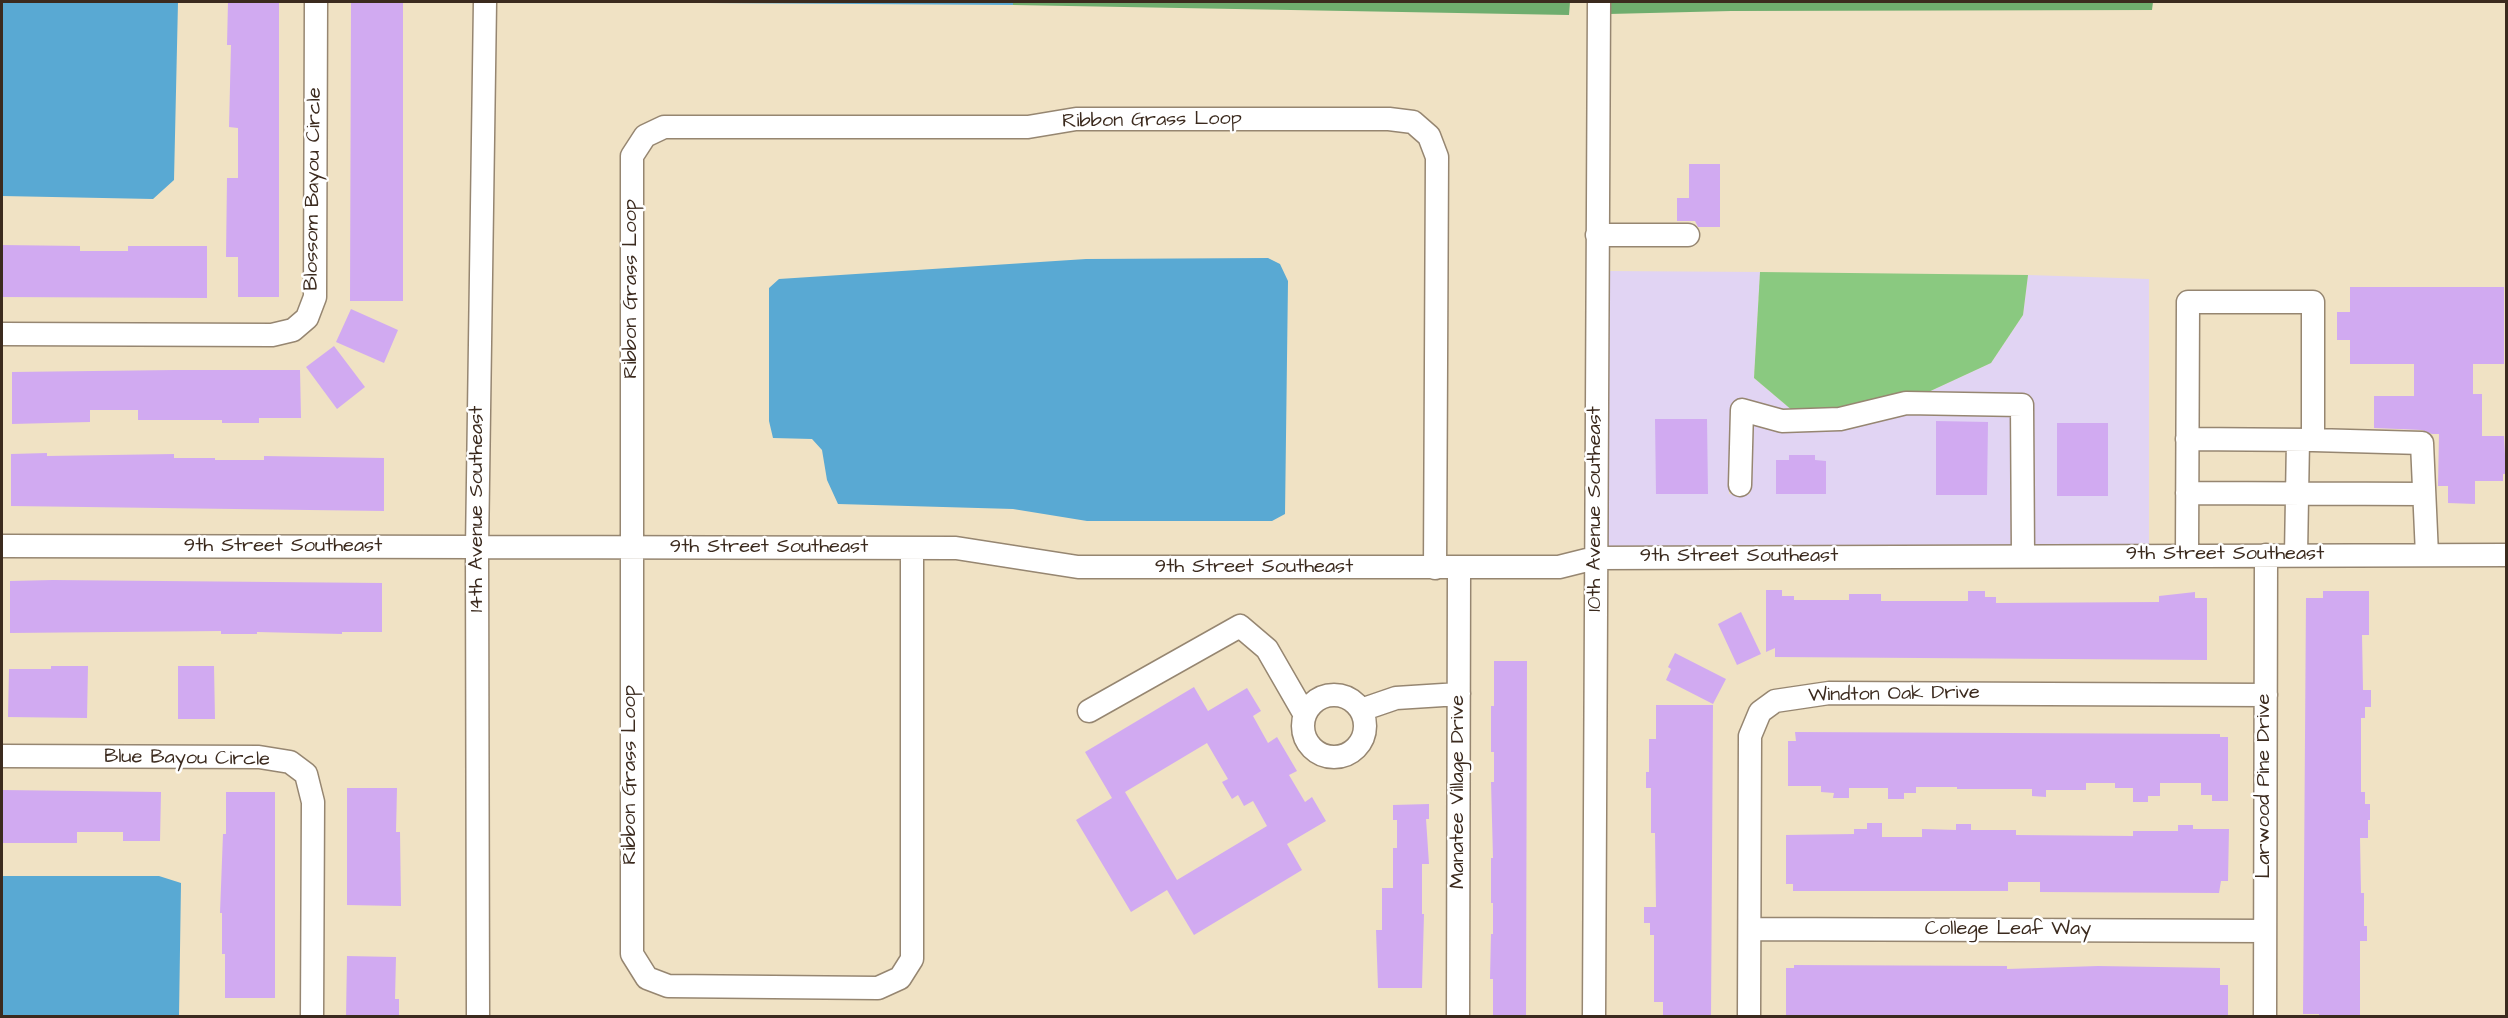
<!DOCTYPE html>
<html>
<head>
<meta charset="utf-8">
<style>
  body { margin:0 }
  #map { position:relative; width:2508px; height:1018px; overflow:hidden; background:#f0e2c4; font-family:"Architects Daughter",sans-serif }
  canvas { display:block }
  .frame { position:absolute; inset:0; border:3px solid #3b2a1e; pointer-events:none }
</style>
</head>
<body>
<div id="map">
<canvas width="2508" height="1018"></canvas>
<div class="frame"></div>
</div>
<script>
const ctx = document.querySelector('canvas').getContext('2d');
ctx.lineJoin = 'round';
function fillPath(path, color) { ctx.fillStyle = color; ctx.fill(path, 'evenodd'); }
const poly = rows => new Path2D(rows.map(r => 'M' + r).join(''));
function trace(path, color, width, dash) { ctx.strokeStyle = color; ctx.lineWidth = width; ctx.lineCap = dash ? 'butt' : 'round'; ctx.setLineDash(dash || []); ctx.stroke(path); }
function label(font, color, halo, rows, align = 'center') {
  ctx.font = font + ' "Architects Daughter",sans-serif'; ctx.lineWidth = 5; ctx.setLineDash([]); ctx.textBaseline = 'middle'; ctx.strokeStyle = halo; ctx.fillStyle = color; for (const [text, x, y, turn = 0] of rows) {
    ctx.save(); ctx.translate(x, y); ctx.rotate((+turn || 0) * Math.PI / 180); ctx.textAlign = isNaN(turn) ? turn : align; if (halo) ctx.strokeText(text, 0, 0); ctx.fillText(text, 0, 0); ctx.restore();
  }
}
const built = poly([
  [1608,271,1760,272,1754,378,1793,411,1731,410,1729,494,1750,494,1752,423,1908,413,2012,415,2012,546,1606,549],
  [2028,275,2149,279,2149,546,2034,546,2033,405,1924,394,1991,363,2023,315]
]);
const green = poly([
  [1760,272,2028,275,2023,315,1991,363,1924,394,1839,410,1793,411,1754,378]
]);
const forest = poly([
  [1013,2,1570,2,1569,15,1013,5],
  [1609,2,2153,2,2152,10,1731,11,1609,14]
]);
const water = poly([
  [2,2,178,2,174,180,153,199,2,196],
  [705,2,1013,2,1013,5,705,3],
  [1268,258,1280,264,1288,281,1285,514,1272,521,1087,521,1013,509,838,504,827,480,822,450,812,439,773,438,769,421,769,288,779,279,1086,259],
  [2,876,159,876,181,883,179,1016,2,1016]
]);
const building = poly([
  [228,2,279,2,279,297,238,297,238,257,226,257,227,178,238,178,238,128,229,127,231,45,227,45],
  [351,2,403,2,403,301,350,301],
  [1689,164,1720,164,1720,227,1698,227,1695,221,1677,221,1677,198,1689,198],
  [2,245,80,246,80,251,128,251,128,246,207,246,207,298,2,297],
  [2350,287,2504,287,2504,364,2473,364,2473,394,2482,394,2482,436,2504,436,2506,474,2503,474,2503,481,2475,481,2475,504,2448,503,2448,486,2438,486,2439,434,2432,434,2422,430,2374,428,2374,396,2414,396,2414,364,2350,364,2350,340,2337,340,2337,312,2350,312],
  [351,309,398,330,384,363,336,342],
  [334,346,365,387,337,409,306,367],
  [174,370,300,370,301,418,259,418,259,423,222,423,222,420,138,420,138,410,90,410,90,422,12,424,12,372],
  [1655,419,1707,419,1708,494,1656,494],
  [1936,421,1988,422,1987,495,1936,495],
  [2057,423,2108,423,2108,496,2057,496],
  [47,453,47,456,174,454,174,458,215,458,215,460,264,460,264,456,384,458,384,511,11,506,11,454],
  [1789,455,1815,455,1815,460,1826,461,1826,494,1776,494,1776,460,1789,460],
  [53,580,382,583,382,632,342,632,342,634,257,632,257,634,221,634,221,631,10,633,10,581],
  [1766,590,1782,590,1782,596,1794,596,1794,600,1849,600,1849,594,1881,594,1881,601,1968,601,1968,591,1985,591,1985,597,1996,597,1996,603,2159,602,2159,596,2195,592,2195,598,2207,598,2207,660,1775,657,1775,648,1766,652],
  [2323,591,2369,591,2369,635,2362,635,2363,690,2371,690,2371,707,2365,707,2365,718,2361,718,2361,792,2365,792,2365,804,2370,804,2370,820,2368,820,2368,838,2360,838,2361,893,2364,893,2364,926,2367,926,2367,941,2360,941,2360,1017,2319,1017,2319,1014,2303,1014,2306,598,2323,598],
  [1741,612,1761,654,1737,665,1718,624],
  [1675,653,1726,679,1713,704,1666,680,1671,669,1668,667],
  [1494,661,1527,661,1526,1017,1493,1017,1493,979,1490,979,1491,934,1493,934,1493,903,1491,903,1491,858,1493,858,1491,782,1494,782,1494,752,1491,752,1491,706,1494,706],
  [51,666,88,666,87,718,8,717,9,669,51,669],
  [178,666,214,666,215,719,178,719],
  [1194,687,1208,711,1247,688,1261,711,1253,716,1268,743,1277,737,1297,771,1289,775,1305,802,1312,797,1326,821,1287,844,1302,870,1194,935,1167,890,1131,912,1076,820,1112,798,1085,752],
  [1207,743,1228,779,1222,782,1232,799,1238,795,1244,806,1253,801,1267,826,1177,880,1125,792],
  [1656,705,1713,705,1711,1017,1663,1017,1663,1002,1654,1002,1654,935,1650,935,1650,923,1644,923,1644,907,1656,907,1655,833,1651,833,1651,788,1646,788,1646,772,1649,772,1649,739,1656,739],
  [1795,732,2220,734,2220,737,2228,737,2228,801,2212,801,2212,795,2201,795,2201,783,2160,783,2160,796,2148,796,2148,802,2133,802,2133,788,2115,788,2115,783,2086,783,2086,790,2046,790,2046,797,2032,796,2032,789,1957,789,1957,787,1916,787,1916,793,1904,793,1904,799,1888,799,1888,788,1849,788,1849,798,1833,798,1834,793,1821,792,1821,786,1788,786,1788,741,1796,741],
  [347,788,397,788,396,832,400,832,401,906,347,905],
  [2,790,161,792,160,841,123,841,123,832,77,832,77,843,2,843],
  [226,792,275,792,275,998,225,998,225,954,222,954,222,913,220,913,223,834,226,834],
  [1429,804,1429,819,1426,819,1429,864,1422,864,1422,914,1424,914,1422,988,1378,988,1376,930,1382,930,1382,888,1393,888,1393,848,1397,848,1397,820,1393,820,1393,805],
  [1867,823,1882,823,1882,837,1922,837,1922,829,1956,830,1956,824,1971,824,1971,830,2016,830,2016,835,2133,836,2133,831,2178,831,2178,825,2193,825,2193,829,2229,829,2228,881,2221,881,2219,893,2040,892,2040,882,2008,882,2008,891,1793,891,1793,884,1786,884,1786,835,1854,834,1854,829,1867,829],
  [347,956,396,957,395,999,399,999,399,1017,346,1017],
  [1794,965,2007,966,2007,969,2098,966,2220,968,2220,985,2228,985,2228,1017,1786,1017,1786,968,1794,968]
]);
const minor = poly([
  [1597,235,1688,235],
  [2,334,272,335,293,330,307,318,315,297,316,2],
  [2187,439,2313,440],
  [1740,485,1742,410,1782,421,1840,419,1906,403,2022,405,2023,555],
  [2187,493,2424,494],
  [2,546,956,548,1078,567,1559,567,1595,558,2506,555],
  [912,549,912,959,900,978,878,988,668,986,647,978,632,954,632,156,645,136,664,127,1028,127,1076,119,1389,119,1413,122,1429,136,1437,157,1435,568],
  [2187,555,2188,302,2313,302,2313,440,2422,443,2427,555],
  [2296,555,2298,440],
  '1303 726a31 31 0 1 1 62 0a31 31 0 1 1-62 0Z',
  [1361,710,1396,698,1459,694],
  [1089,711,1240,626,1267,649,1305,715],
  [2,756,259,757,290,762,306,774,313,802,312,1016],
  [1751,929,2265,931],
  [478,1016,477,548,485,2],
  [1458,1016,1459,567],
  [1594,1016,1599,2],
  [1749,1016,1750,736,1760,712,1775,701,1829,693,2266,695],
  [2265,1016,2266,555]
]);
const streetNames = [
  ["Ribbon Grass Loop",1152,121,-1],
  ["Blossom Bayou Circle",314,189,-89],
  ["Ribbon Grass Loop",632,289,-90],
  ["14th Avenue Southeast",478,509,-90],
  ["10th Avenue Southeast",1596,509,-90],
  ["9th Street Southeast",283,547],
  ["9th Street Southeast",769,548],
  ["9th Street Southeast",2225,555],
  ["9th Street Southeast",1739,557],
  ["9th Street Southeast",1254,568],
  ["Windton Oak Drive",1894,695,-1],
  ["Blue Bayou Circle",187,759,1],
  ["Ribbon Grass Loop",631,775,-90],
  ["Larwood Pine Drive",2265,786,-90],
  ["Manatee Village Drive",1459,792,-90],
  ["College Leaf Way",2008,930]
];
fillPath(built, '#e1d4f3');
fillPath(green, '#8ac980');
fillPath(forest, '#6fad6e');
fillPath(water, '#59a9d3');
fillPath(building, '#d1aaf1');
trace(minor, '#968671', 25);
trace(minor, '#fff', 22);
label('20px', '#3b2a1e', '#fff', streetNames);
</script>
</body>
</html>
